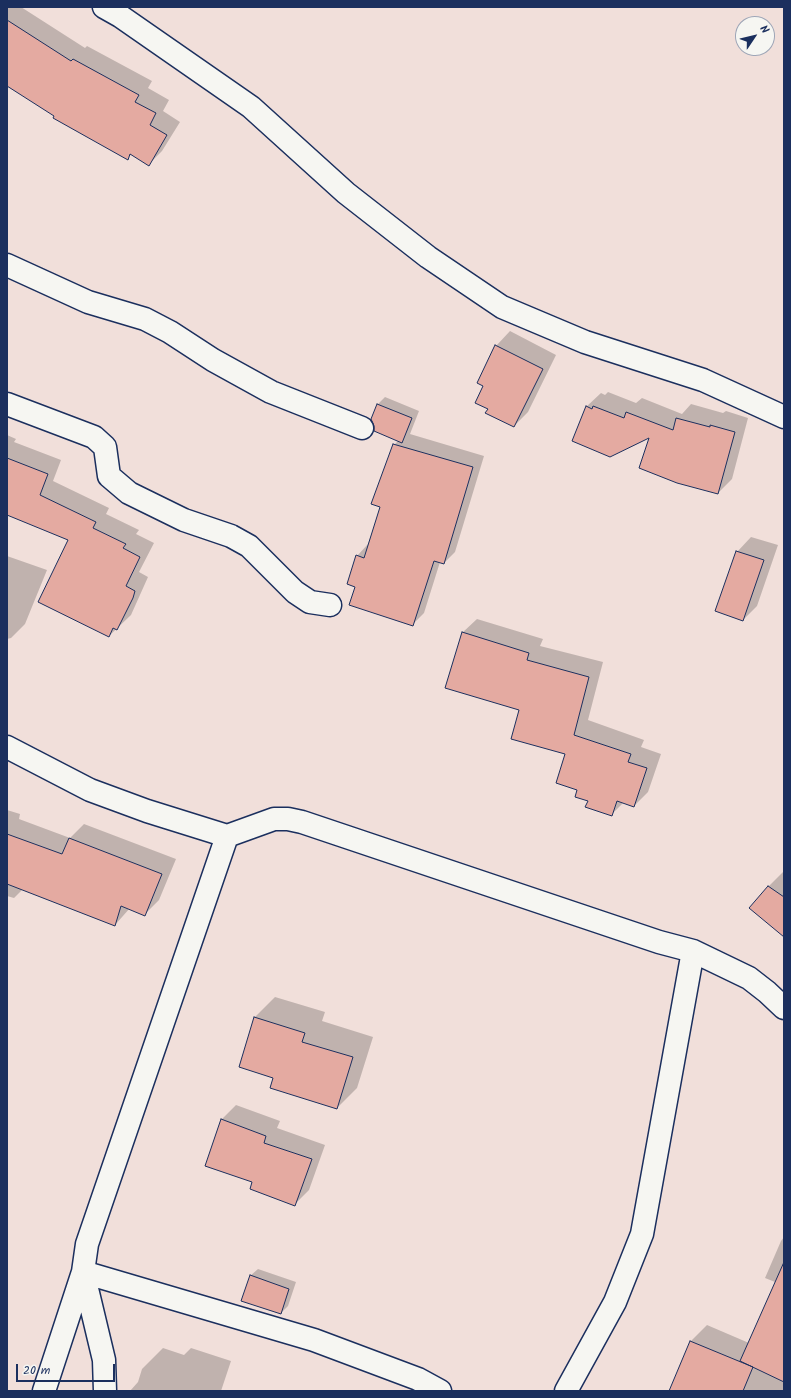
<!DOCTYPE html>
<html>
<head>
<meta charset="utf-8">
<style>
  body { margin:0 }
  #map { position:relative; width:791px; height:1398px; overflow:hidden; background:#f1dfda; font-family:Kalam,sans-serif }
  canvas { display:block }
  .frame { position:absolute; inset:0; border:8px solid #1b2f5e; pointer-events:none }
  .north { position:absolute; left:735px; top:16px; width:40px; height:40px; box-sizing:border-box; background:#f6f6f2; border:1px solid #9ea6b7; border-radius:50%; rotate:55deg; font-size:11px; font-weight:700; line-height:16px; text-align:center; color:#1b2f5e }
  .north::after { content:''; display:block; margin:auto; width:14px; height:18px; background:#1b2f5e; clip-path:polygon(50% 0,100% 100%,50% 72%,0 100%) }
  .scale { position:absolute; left:16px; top:1364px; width:99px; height:18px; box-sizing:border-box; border:2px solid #1b2f5e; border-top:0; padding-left:5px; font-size:12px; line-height:14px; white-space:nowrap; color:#1b2f5e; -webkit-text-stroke:3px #f6f6f2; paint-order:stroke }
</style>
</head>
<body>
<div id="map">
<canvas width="791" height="1398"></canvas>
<div class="frame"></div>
<div class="north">N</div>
<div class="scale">20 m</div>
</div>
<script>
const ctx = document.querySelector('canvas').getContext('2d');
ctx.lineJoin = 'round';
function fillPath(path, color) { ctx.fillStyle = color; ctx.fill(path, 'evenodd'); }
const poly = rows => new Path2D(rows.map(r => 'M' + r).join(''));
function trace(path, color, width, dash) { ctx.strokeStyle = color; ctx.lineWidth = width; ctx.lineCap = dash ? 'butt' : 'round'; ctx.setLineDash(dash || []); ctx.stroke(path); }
const shadow = poly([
  [7,7,21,7,85,48,87,46,152,81,148,88,169,100,163,111,180,122,162,151,149,164,132,154,127,158,7,84],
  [510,331,556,355,528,412,514,426,489,408,496,346],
  [608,392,636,403,642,398,682,414,691,404,723,413,726,411,748,418,732,479,718,493,651,436,586,407,601,393,605,395],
  [385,397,419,411,410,434,484,456,455,552,444,563,440,562,424,613,412,625,356,586,357,556,368,544,381,506,394,445,399,440,375,426,372,419,378,404],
  [7,435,16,439,14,442,61,460,53,481,109,508,106,514,139,530,136,534,154,543,139,572,148,577,131,615,109,636,69,540,7,514],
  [751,537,778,545,757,606,743,620,737,552],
  [7,556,47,570,25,624,11,638,7,639],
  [477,619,543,639,540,646,603,662,588,720,644,740,641,747,661,754,648,792,634,806,624,802,611,815,589,801,566,753,520,710,462,633],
  [7,810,20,814,19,819,70,838,84,824,176,859,159,900,145,914,130,908,115,925,23,889,14,898,7,896],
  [784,871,784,935,768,887],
  [275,997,325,1012,322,1021,373,1037,357,1088,337,1108,275,1077,255,1017],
  [236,1105,280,1121,277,1128,325,1145,309,1190,295,1204,253,1182,222,1119],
  [784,1237,784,1391,680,1391,690,1342,707,1325,749,1343,775,1282,765,1278,781,1241],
  [258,1269,296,1282,288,1306,281,1313,250,1276],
  [163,1348,184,1355,191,1348,231,1361,221,1391,130,1391,138,1382,142,1369]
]);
const building = poly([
  [7,20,71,61,73,59,139,95,135,102,156,113,150,125,167,135,149,166,130,154,128,160,53,118,54,116,7,86,7,20],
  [495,345,543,369,514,427,485,413,488,409,475,403,483,386,477,383,495,345],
  [377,404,412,418,402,443,374,431,374,426,371,419,377,404],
  [586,406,592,409,593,406,624,418,626,412,673,430,676,418,710,427,710,425,735,432,718,494,677,483,639,468,649,438,610,457,572,441,586,406],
  [393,444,473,467,444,564,434,561,413,626,349,605,355,587,347,584,356,555,364,558,380,507,371,504,393,444],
  [7,458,48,474,40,495,96,522,93,528,126,544,123,548,140,557,126,586,135,591,133,598,117,630,113,628,109,637,38,602,68,540,7,515,7,458],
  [736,551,764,560,743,621,715,611,736,551],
  [462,632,529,653,527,660,589,677,574,735,631,754,628,762,647,768,634,807,617,801,612,816,585,807,588,801,575,797,577,790,556,783,565,754,511,739,519,710,445,688,462,632],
  [7,834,62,854,69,838,162,874,145,916,121,906,115,926,7,884,7,834],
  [768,886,784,897,784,937,749,908,768,886],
  [254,1017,305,1033,302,1042,353,1057,337,1109,270,1088,273,1078,239,1067,254,1017],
  [221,1119,266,1136,264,1143,312,1159,295,1206,250,1189,252,1182,205,1166,221,1119],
  [784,1262,784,1382,740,1361,784,1262],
  [250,1275,289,1289,281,1314,241,1301,250,1275],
  [690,1341,753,1367,743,1391,669,1391,690,1341]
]);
const minor = poly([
  [104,7,120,16,251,107,346,193,428,257,502,307,585,342,703,380,784,417],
  [7,265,88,302,145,319,170,332,213,360,271,392,362,428],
  [7,404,94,437,105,447,109,476,129,493,184,520,231,536,249,546,295,592,310,602,330,605],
  [7,747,90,790,147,811,227,836,274,819,288,819,302,822,659,942,693,951,749,978,767,992,784,1008],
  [44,1391,83,1272,314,1340,418,1379,440,1391],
  [105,1391,104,1360,83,1272,87,1244,227,836],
  [566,1391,615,1302,642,1234,693,951]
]);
fillPath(shadow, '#0003');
fillPath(building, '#e4aaa1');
trace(building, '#1b2f5e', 1);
trace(minor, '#1b2f5e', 25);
trace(minor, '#f6f6f2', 22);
</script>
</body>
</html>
